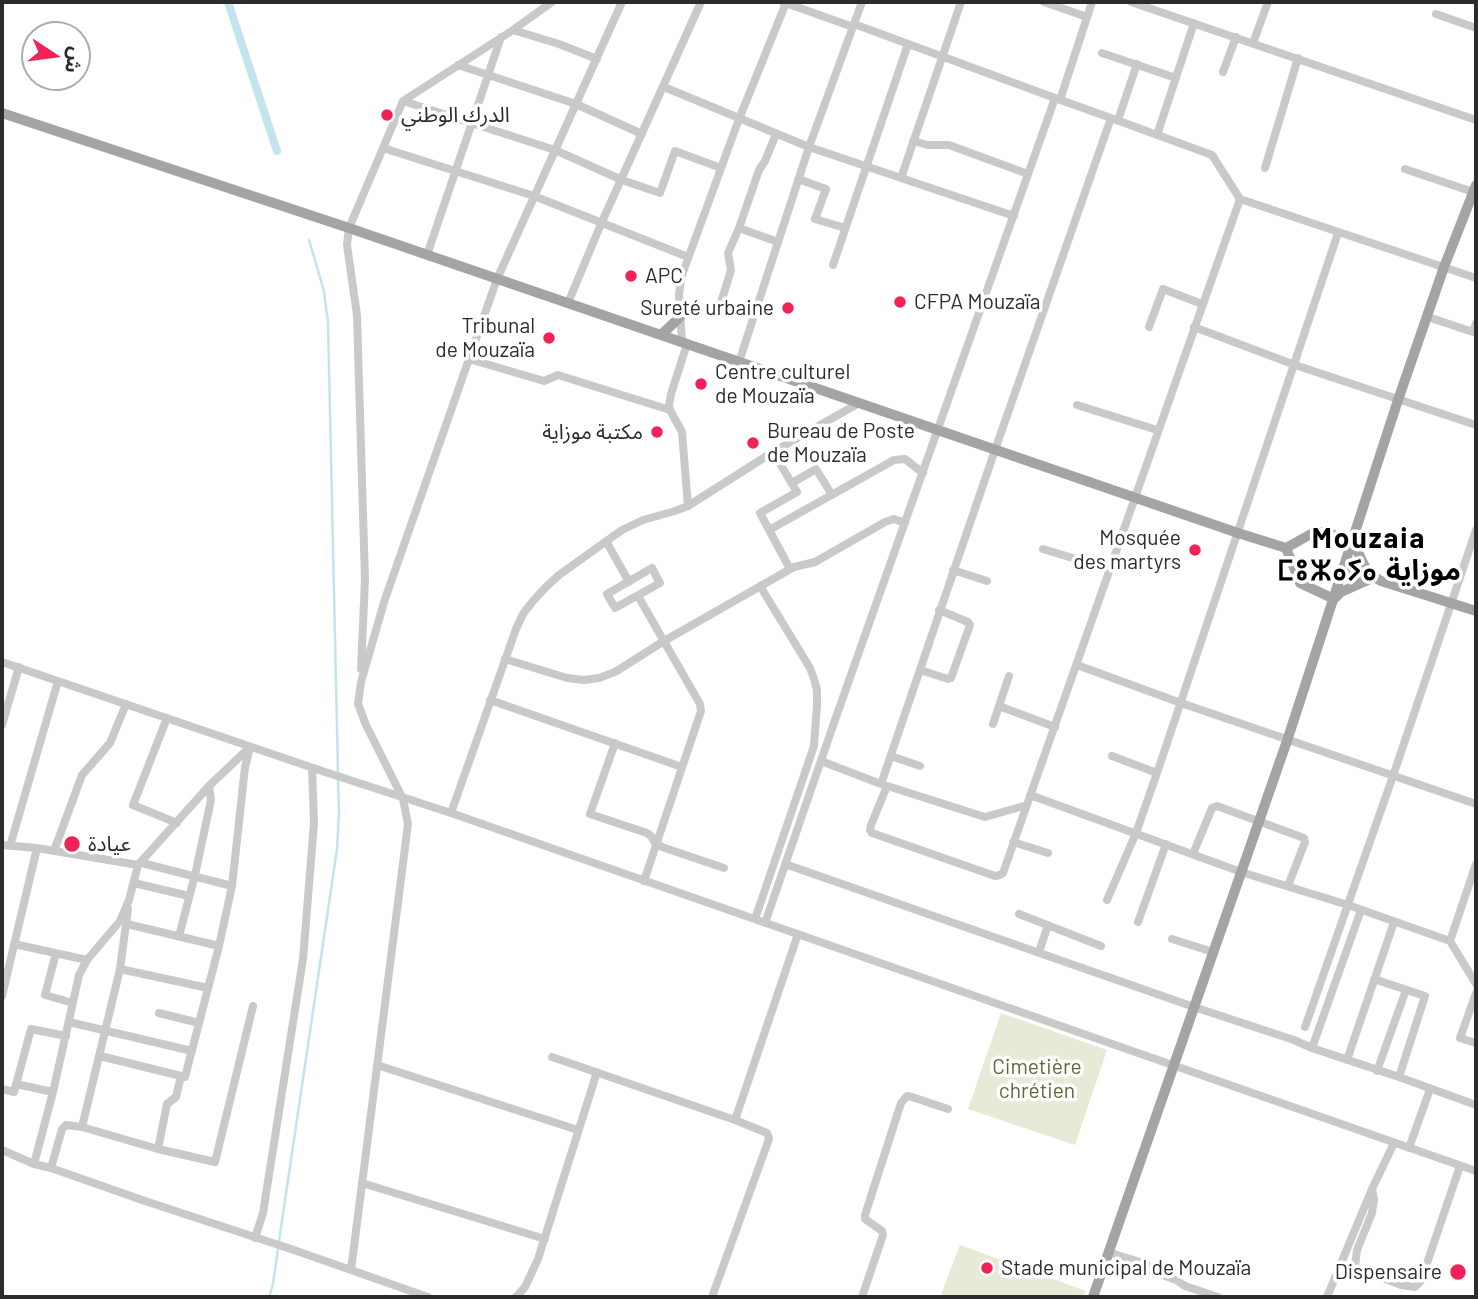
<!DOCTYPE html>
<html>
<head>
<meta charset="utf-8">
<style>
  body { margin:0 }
  #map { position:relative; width:1478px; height:1299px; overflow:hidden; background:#fff; font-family:Barlow,"Noto Sans Arabic",sans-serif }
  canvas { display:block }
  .frame { position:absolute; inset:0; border:4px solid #2c2c2c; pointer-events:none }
  .north { position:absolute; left:21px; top:21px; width:70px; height:70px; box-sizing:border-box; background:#fff; border:2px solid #ababab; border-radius:50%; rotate:103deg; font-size:19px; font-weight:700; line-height:28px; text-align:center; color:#2c2c2c }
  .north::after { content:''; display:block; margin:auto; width:24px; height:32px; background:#f02257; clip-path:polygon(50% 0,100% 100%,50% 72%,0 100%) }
</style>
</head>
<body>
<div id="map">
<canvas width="1478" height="1299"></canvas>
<div class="frame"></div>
<div class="north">ش</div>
</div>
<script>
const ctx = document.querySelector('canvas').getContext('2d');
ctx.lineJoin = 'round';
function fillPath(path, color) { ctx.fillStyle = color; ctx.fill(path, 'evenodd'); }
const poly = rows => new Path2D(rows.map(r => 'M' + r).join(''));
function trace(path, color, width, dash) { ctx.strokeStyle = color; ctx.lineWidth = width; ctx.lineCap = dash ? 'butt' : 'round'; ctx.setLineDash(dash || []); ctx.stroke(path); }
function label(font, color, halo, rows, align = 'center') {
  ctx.font = font + ' Barlow,"Noto Sans Arabic","Noto Sans Tifinagh",sans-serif'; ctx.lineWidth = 7; ctx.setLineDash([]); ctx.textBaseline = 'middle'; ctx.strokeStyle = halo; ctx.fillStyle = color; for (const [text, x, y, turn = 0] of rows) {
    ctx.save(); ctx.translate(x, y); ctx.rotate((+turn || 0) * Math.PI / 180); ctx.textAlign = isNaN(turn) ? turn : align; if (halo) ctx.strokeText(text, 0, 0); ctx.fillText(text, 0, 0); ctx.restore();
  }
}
const green = poly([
  [1001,1013,1107,1050,1075,1145,968,1109],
  [960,1245,1086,1291,1083,1297,940,1297]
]);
const stream = poly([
  [309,240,324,291,328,323,338,773],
  [279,1241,337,849,339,811,338,780],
  [269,1297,273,1284,278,1248]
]);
const canal = poly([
  [228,2,277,151]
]);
const minor = poly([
  [783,2,853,27],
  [1044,2,1087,17],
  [1131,2,1476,120],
  [1436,14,1476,28],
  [513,30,559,44,597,59],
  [1253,43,1268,2],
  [1102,53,1176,78],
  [458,65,576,104,642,134],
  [1223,72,1236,37],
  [664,87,809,147,1014,216],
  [1060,100,1092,2],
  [403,101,555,150,622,180,660,193,675,151,721,168],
  [1111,118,1212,155,1240,199],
  [1118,120,1137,64],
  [776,134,765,161,759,170,739,228,778,242],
  [1157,135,1194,23],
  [913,141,928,145,949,145,1028,174],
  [383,148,534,196,688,257],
  [1265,168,1298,58],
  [1405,169,1473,192],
  [901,178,961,2],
  [798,179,826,189,815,219,845,228],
  [427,255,501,37],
  [833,265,908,44],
  [568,303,601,224,701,2],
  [719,309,731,270,728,253,739,228],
  [1428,317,1473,332,1476,323],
  [1149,327,1163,289,1202,304],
  [1194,327,1295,365,1476,425],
  [682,342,679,294,682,275,739,119,786,3],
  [687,344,671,394,669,405,670,410,682,432,688,506],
  [469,359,544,381,558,375,670,410],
  [739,362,809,147,862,2],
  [1077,405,1157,430],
  [773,452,797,492,760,513,790,569],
  [792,483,816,469,832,495],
  [769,530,894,460,905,459,923,473],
  [606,541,629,582],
  [1043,549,1109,569],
  [652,568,660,583,615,608,607,594,652,568],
  [953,570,987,581],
  [638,596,700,704,701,711,644,881],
  [505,659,567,678,584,680,599,678,615,672,664,641,794,567,815,562,885,522,894,519,905,523],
  [2,662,325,772,451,813,1476,1171],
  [1077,665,1181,703,1476,804],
  [361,669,365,580,357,315,347,245,349,228,403,101,513,30,552,2],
  [920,670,948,679,951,678,970,625,968,622,939,610],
  [490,700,682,767],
  [999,706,1055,727],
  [167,718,133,805,177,823],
  [993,724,1009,676],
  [2,725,19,667],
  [615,743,590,814,647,833,651,836,655,843,662,847,724,868],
  [891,756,920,766],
  [1112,756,1157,773],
  [821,761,881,784],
  [887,786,871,825,870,830,872,833,995,876,1000,875,1003,873,1240,199,1476,278],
  [1030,795,1241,872,1348,905,1450,941,1476,864],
  [1027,805,985,817,881,784,995,450,1111,118,1055,98],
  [451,813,516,629,523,614,533,601,546,587,559,575,622,530,643,520,675,511,688,506,773,452,859,403],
  [1013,842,1048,853],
  [2,845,37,848,138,865],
  [10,846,58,681],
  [54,851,82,775,110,743,126,704],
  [1193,854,1212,808,1217,806,1304,838,1305,842,1288,886],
  [142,863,232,886],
  [785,864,1194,1007,1294,1040,1312,1048,1399,1077,1476,1105],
  [134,883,189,896],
  [1107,900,1136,833,1157,773,1338,233],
  [1019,914,1101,946],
  [755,919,814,746,817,705,817,690,814,679,810,668,760,586],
  [1138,922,1166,844],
  [765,923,835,720,1055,98,854,24],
  [127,924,219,946],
  [179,936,195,875,211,800,209,786],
  [1172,939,1213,952],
  [1450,941,1476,984],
  [14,944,87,960],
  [1039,952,1048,925],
  [56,953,45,995,73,1003],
  [120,969,208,988],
  [1374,979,1425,996,1399,1077],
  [1476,993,1460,1038,1476,1043],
  [2,996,37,848],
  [159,1013,199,1023],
  [69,1022,192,1051],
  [1305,1027,1393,776,1476,530],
  [1312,1048,1361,910],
  [100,1056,185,1077,219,946,232,886,245,767,250,747],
  [552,1057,735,1120,767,1133,769,1139,712,1297],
  [1347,1060,1394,922],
  [377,1065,578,1130],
  [1377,1071,1406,990],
  [16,1084,53,1092],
  [2,1089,14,1092,31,1029,66,1036],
  [735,1120,798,934],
  [82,1127,120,969,128,909],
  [1409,1148,1430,1089],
  [158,1149,215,1162,253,1006],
  [2,1150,34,1164,51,1168,145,1201,291,1249,428,1297],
  [34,1164,53,1092,79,975,87,960,120,921,129,900,138,865,209,786,250,747],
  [51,1168,62,1129,66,1125,82,1127,158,1149,167,1104,176,1097,181,1076],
  [362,1183,545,1239],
  [1372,1189,1374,1199,1372,1213,1357,1250,1355,1267,1401,1285,1415,1287,1421,1281,1460,1166],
  [255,1238,263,1213,303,959,314,823,312,768],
  [1108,1252,1146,1264,1150,1270,1176,1280,1185,1286,1218,1297],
  [351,1270,408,824,403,799,366,725,358,704,361,682,385,599,497,279,622,2],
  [516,1297,525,1287,538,1259,597,1072],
  [862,1297,883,1235,882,1231,865,1219,865,1215,901,1103,907,1096,912,1097,948,1109],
  [1327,1297,1372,1189,1394,1143]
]);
const major = poly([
  [2,113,349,228,1238,533,1286,548,1311,534,1319,532,1326,532,1353,542,1364,565,1372,576],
  [661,335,680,317],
  [1286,548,1300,583,1334,599,1341,592,1368,580],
  '1349 573a7 7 0 1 1 14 0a7 7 0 1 1-14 0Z',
  [1368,573,1381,581,1476,611],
  [1093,1297,1287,741,1398,400,1444,267,1476,185]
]);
const markers = [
  [387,115,7,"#f02257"],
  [631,276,7,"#f02257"],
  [900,302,7,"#f02257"],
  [788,308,7,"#f02257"],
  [549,338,7,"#f02257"],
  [701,384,7,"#f02257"],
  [657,432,7,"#f02257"],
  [753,443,7,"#f02257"],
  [1195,550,7,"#f02257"],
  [72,844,9,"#f02257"],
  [987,1268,7,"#f02257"],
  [1458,1272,9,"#f02257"]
];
const poiNames = [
  ["الدرك الوطني",401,115],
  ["APC",645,276],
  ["CFPA Mouzaïa",914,302],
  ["Sureté urbaine",774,308,"right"],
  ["Tribunal",535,326,"right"],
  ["de Mouzaïa",535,350,"right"],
  ["Centre culturel",715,372],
  ["de Mouzaïa",715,396],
  ["Bureau de Poste",767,431],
  ["de Mouzaïa",767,455],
  ["مكتبة موزاية",643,432,"right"],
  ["Mosquée",1181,538,"right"],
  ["des martyrs",1181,562,"right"],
  ["عيادة",88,844],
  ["Stade municipal de Mouzaïa",1001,1268],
  ["Dispensaire",1442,1272,"right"]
];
const parkNames = [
  ["Cimetière",1037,1067],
  ["chrétien",1037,1091]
];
const districtNames = [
  ["Mouzaia",1369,539],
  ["ⵎⵓⵣⴰⵢⴰ موزاية",1369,571]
];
fillPath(green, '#e6ebd8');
trace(stream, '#c3e4ed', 2.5);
trace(canal, '#c3e4ed', 8);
trace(minor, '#c9c9c9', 8);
trace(major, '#a4a4a4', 10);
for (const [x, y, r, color] of markers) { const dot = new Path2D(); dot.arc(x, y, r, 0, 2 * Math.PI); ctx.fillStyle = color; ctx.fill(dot); trace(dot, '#fff', 2.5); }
label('21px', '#2c2c2c', '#fff', poiNames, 'left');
label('21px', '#596a37', '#fff', parkNames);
ctx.letterSpacing = '2px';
label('bold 28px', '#000', '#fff', districtNames);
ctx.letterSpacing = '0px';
</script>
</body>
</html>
